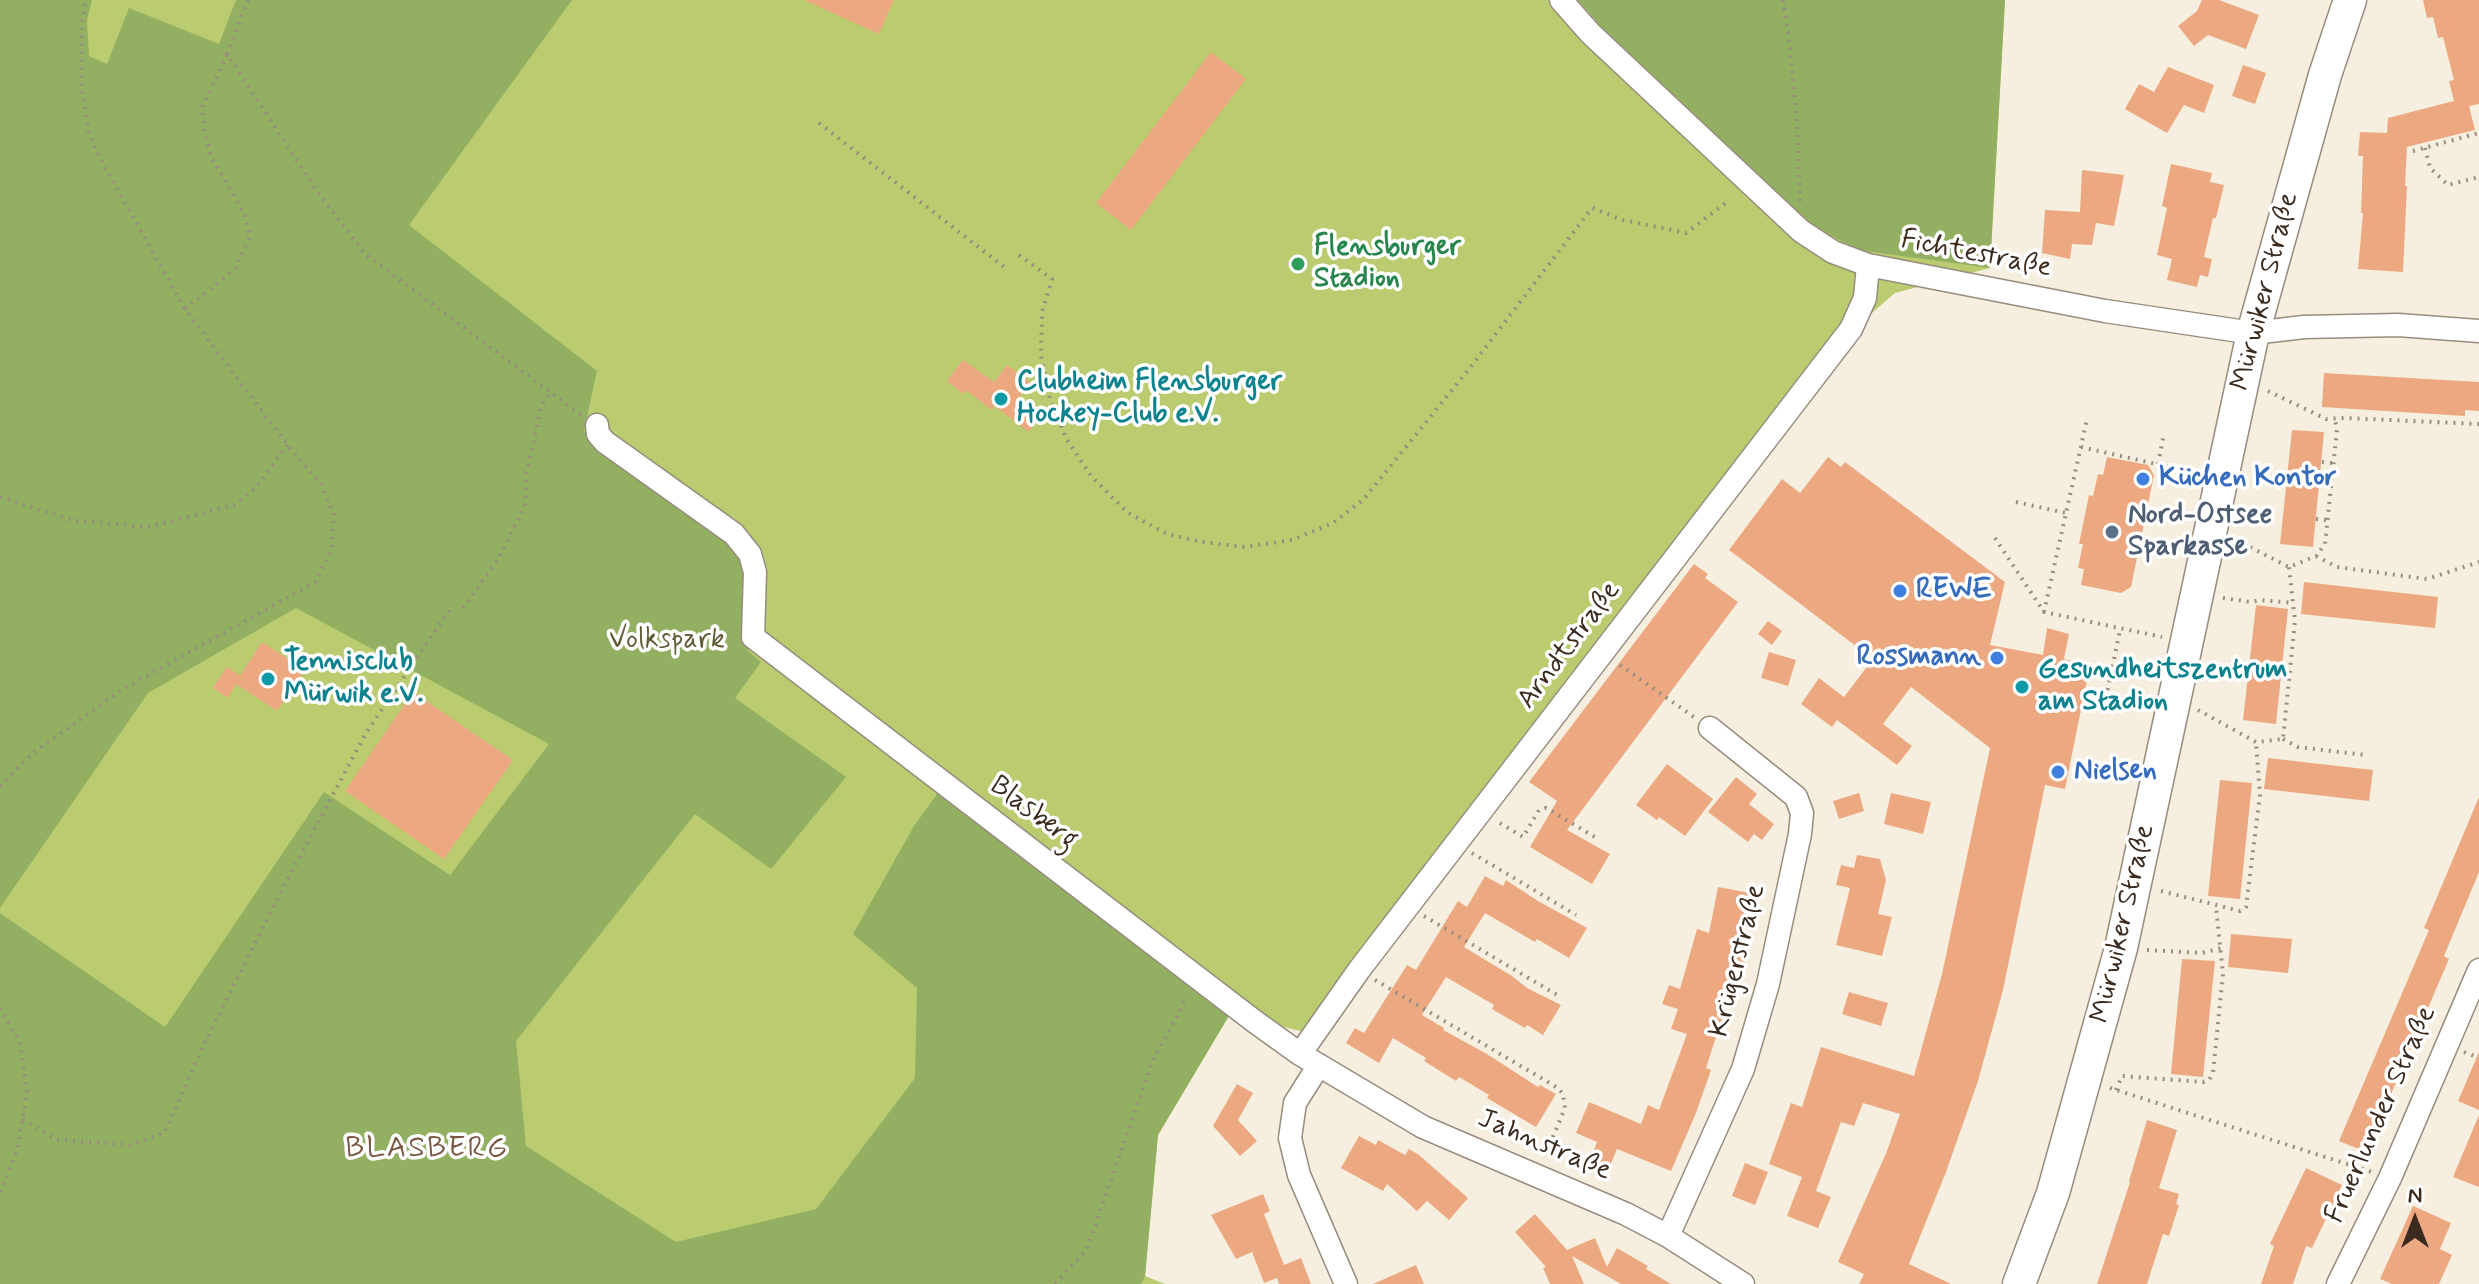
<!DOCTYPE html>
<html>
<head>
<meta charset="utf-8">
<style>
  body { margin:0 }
  #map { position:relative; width:2479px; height:1284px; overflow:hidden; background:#f6efdf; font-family:Mynerve,sans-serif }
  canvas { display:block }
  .north { position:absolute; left:2375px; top:1180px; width:80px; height:80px; -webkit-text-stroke:6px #fff; paint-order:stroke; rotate:0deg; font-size:22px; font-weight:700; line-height:32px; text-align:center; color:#3b2a1e }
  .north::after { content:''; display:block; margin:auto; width:28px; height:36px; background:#3b2a1e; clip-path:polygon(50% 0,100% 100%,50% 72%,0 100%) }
</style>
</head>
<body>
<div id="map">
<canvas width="2479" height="1284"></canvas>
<div class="north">N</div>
</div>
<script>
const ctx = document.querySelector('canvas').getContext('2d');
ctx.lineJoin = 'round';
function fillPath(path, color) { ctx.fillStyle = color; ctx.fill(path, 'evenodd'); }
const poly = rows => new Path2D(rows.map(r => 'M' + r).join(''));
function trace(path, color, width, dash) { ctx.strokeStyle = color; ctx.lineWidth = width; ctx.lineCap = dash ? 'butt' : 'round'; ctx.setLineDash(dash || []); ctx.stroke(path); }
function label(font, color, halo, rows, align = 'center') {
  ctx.font = font + ' Mynerve,sans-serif'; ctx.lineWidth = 7; ctx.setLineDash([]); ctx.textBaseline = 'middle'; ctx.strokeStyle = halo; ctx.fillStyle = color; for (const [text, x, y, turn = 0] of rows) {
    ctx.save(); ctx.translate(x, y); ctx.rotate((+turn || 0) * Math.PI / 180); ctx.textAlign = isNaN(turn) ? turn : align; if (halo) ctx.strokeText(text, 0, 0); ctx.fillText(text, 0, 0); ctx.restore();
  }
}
const green = poly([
  [0,0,2005,0,1990,268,1895,293,1851,331,1313,1034,1230,1014,1158,1135,1145,1276,1165,1284,0,1284]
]);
const forest = poly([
  [0,0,92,0,87,20,89,56,107,64,129,8,219,44,236,0,572,0,409,225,597,371,584,431,731,539,749,572,748,651,761,662,735,698,846,777,771,869,695,814,516,1041,526,1146,676,1242,816,1209,915,1078,917,988,853,934,914,826,940,790,1230,1014,1158,1135,1145,1276,1141,1284,0,1284,0,913,165,1027,324,792,450,875,549,744,296,608,148,693,0,908],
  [1578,0,2005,0,1990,268,1858,250,1795,216,1622,51]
]);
const building = poly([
  [804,0,894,0,879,34],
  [2202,0,2219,0,2259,15,2246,49,2208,35,2194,46,2178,26,2197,11],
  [2423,0,2479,0,2479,104,2469,106,2475,130,2407,147,2405,186,2407,186,2403,272,2358,269,2363,213,2361,213,2363,156,2358,156,2360,132,2387,133,2388,118,2454,101,2449,81,2454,80,2443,37,2438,38,2433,17,2427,18],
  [1211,52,1246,79,1131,230,1096,203],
  [2243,65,2266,73,2255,104,2232,96],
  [2168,67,2214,85,2204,113,2184,105,2167,133,2125,109,2139,84,2154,92],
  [2171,164,2212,173,2210,182,2224,185,2216,218,2213,218,2204,257,2212,259,2208,277,2200,275,2197,287,2167,280,2172,259,2157,255,2167,208,2162,206],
  [2082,170,2124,175,2114,226,2096,223,2092,245,2072,244,2070,259,2042,253,2045,210,2080,212],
  [963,360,994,382,1007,365,1030,382,1019,397,1042,414,1029,432,994,406,992,410,966,390,963,394,947,381],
  [2324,373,2479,382,2479,411,2465,410,2465,416,2322,407],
  [2292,430,2324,432,2313,547,2280,544],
  [1828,457,1841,467,1845,462,2005,582,1990,645,2043,655,2047,628,2069,634,2064,659,2090,665,2065,789,2045,785,2003,990,1978,1081,1946,1172,1909,1264,1951,1284,1859,1284,1864,1274,1838,1262,1887,1151,1900,1114,1863,1103,1854,1126,1841,1122,1816,1191,1831,1197,1818,1228,1787,1216,1802,1177,1769,1164,1791,1103,1802,1107,1821,1047,1914,1076,1942,974,1990,748,1911,687,1883,724,1912,746,1897,765,1837,720,1832,727,1801,704,1819,678,1844,697,1873,659,1729,550,1782,479,1800,493],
  [2107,457,2148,465,2154,475,2131,587,2121,593,2081,585,2084,569,2078,568,2083,544,2079,544,2089,495,2093,496,2098,474,2103,475],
  [1694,564,1708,574,1705,578,1738,602,1567,830,1610,854,1592,884,1530,847,1557,801,1529,782],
  [2304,582,2438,597,2435,628,2301,614],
  [2256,605,2288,609,2276,724,2243,720],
  [1768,621,1782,631,1772,645,1758,634],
  [262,642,305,670,277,711,236,684,228,698,213,688,227,667,240,676],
  [1769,652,1796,660,1788,686,1761,678],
  [413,692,513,760,444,859,345,791],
  [2268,758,2373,770,2369,801,2264,789],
  [1667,764,1713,799,1685,836,1659,817,1657,820,1636,805],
  [1736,777,1757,794,1749,804,1774,824,1762,840,1754,834,1748,842,1708,812],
  [2220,780,2252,783,2240,899,2208,896],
  [1859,793,1864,811,1839,819,1833,801],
  [1891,793,1931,802,1923,834,1884,824],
  [2479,797,2479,872,2444,956,2449,959,2366,1152,2339,1141,2429,930,2424,928],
  [1857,855,1880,859,1886,880,1878,914,1892,917,1882,956,1836,945,1850,888,1836,885,1841,865,1854,868],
  [1485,876,1503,886,1506,880,1538,901,1587,928,1569,958,1537,939,1535,942,1485,913,1464,947,1512,976,1527,988,1561,1005,1543,1035,1527,1025,1525,1028,1509,1019,1492,1009,1494,1005,1446,977,1422,1015,1444,1028,1443,1030,1487,1054,1538,1087,1540,1085,1556,1094,1536,1127,1487,1098,1489,1095,1459,1077,1456,1081,1424,1061,1426,1058,1393,1038,1379,1063,1346,1043,1355,1028,1364,1033,1407,965,1416,970,1458,901,1467,907],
  [1718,887,1750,893,1738,955,1746,957,1736,995,1730,994,1706,1068,1711,1070,1696,1113,1671,1171,1617,1149,1610,1166,1591,1158,1597,1142,1576,1133,1589,1102,1641,1124,1648,1105,1659,1110,1687,1034,1671,1029,1678,1009,1662,1004,1669,985,1680,989,1697,929,1709,933],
  [2231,934,2292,939,2288,973,2228,967],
  [2182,959,2215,961,2203,1077,2171,1074],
  [1849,992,1888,1003,1881,1026,1842,1014],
  [2479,1052,2479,1110,2458,1101],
  [1237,1084,1253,1093,1238,1120,1257,1141,1240,1156,1213,1126],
  [2479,1115,2479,1187,2453,1177],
  [2147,1120,2177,1130,2159,1188,2179,1194,2176,1204,2179,1205,2169,1236,2163,1234,2147,1284,2097,1284,2130,1182,2129,1181],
  [1359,1136,1376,1145,1378,1140,1405,1155,1409,1149,1419,1155,1468,1198,1449,1220,1427,1201,1417,1211,1387,1184,1383,1191,1341,1168],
  [1745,1163,1768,1172,1755,1205,1732,1196],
  [2306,1168,2342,1185,2312,1248,2306,1246,2293,1284,2261,1284,2274,1246,2270,1244],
  [1263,1194,1270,1211,1264,1214,1284,1265,1301,1258,1311,1284,1279,1284,1277,1278,1264,1283,1252,1252,1236,1259,1211,1215],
  [2413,1206,2451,1223,2440,1249,2452,1255,2439,1284,2392,1284,2380,1279],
  [1535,1214,1567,1250,1595,1238,1607,1267,1617,1248,1648,1266,1646,1269,1671,1284,1621,1284,1572,1256,1584,1284,1550,1284,1543,1268,1546,1267,1515,1232],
  [1416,1265,1424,1284,1373,1284]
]);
const path = poly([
  [248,0,227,54,317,191,365,254,581,415],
  [1783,0,1789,37,1797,124,1800,201],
  [819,123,1008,270],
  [2425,148,2430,168,2448,185,2479,177],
  [2413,151,2479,133],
  [1019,255,1052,279,1042,312,1041,356,1050,399,1066,438,1091,476,1127,512,1167,534,1202,542,1245,547,1292,540,1333,523,1363,500,1469,369,1592,208,1623,220,1686,233,1727,202],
  [185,309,235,269,250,236,245,215,211,156,204,127,202,107,227,55],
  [2268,391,2326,419,2345,418,2479,424],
  [2081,447,2196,473],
  [2322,462,2333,463],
  [2158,464,2164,434],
  [0,497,71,520,149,527,234,505,256,488,287,445],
  [2016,502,2066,513],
  [2316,519,2327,520],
  [1995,538,2044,612,2162,637],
  [2236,540,2289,567,2316,556,2325,544,2337,430,2335,420],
  [2316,556,2337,567,2427,579,2479,562],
  [2223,598,2251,602,2260,600,2294,603],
  [463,608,497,561,525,506,526,476,541,407,549,393],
  [2044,612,2087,419],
  [1620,665,1694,717],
  [2106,698,2120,630],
  [2198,710,2256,742,2283,739,2295,621,2289,567],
  [2283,739,2298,747,2365,755],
  [0,786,33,753,123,689,315,582,331,552,334,515,321,484,287,444,185,309,102,162,89,134,81,84,81,26,86,0],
  [1500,823,1523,837,1539,810,1546,808,1595,837],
  [1472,853,1576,915],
  [2161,891,2240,911,2246,907,2260,795,2256,742],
  [1424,916,1559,996],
  [2147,950,2202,953,2221,948],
  [1375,980,1558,1088,1563,1094,1565,1108,1545,1156],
  [0,1008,20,1042,27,1092,17,1151,0,1194],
  [2464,1052,2479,1058],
  [2110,1088,2372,1172],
  [2116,1090,2122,1076,2203,1082,2209,1080,2213,1073,2223,974,2216,907],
  [23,1119,57,1140,131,1145,165,1132,205,1042,286,882,366,733,452,606],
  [1055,1284,1087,1249,1154,1057,1180,1011,1186,996]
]);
const minor = poly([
  [1561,0,1590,33,1801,231,1833,252,1868,265,2105,311,2253,333,2304,327,2398,325,2479,331],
  [597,425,598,434,605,442,734,534,750,554,755,572,753,637,1254,1021,1300,1054,1423,1127,1626,1214,1668,1236,1743,1284],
  [1300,1054,1359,970,1851,329,1865,298,1868,265],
  [1319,1065,1295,1103,1290,1138,1299,1175,1346,1284],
  [1668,1236,1743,1069,1768,984,1800,834,1802,813,1796,797,1710,728],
  [2338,1284,2390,1178,2479,970]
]);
const secondary = poly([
  [2019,1284,2053,1193,2121,948,2253,333,2325,75,2350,0]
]);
const markers = [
  [1298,264,8,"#2e9e5b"],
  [1001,399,8,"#0f9aa8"],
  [2143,479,8,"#3f7fe0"],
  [2112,532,8,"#5c6f8a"],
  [1900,591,8,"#3f7fe0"],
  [1997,658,8,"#3f7fe0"],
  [268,679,8,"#0f9aa8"],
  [2022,687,8,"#0f9aa8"],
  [2058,772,8,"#3f7fe0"]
];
const leisureNames = [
  ["Flensburger",1314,248],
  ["Stadion",1314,280]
];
const streetNames = [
  ["Fichtestraße",1976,255,11],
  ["Mürwiker Straße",2266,292,-76],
  ["Arndtstraße",1570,646,-53],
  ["Blasberg",1033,814,37],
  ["Mürwiker Straße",2124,924,-77],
  ["Krügerstraße",1739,961,-76],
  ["Fruerlunder Straße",2382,1115,-66],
  ["Jahnstraße",1544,1146,23]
];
const cultureNames = [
  ["Clubheim Flensburger",1017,383],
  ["Hockey-Club e.V.",1017,415],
  ["Tennisclub",284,663],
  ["Mürwik e.V.",284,695],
  ["Gesundheitszentrum",2038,671],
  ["am Stadion",2038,703]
];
const shopNames = [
  ["Küchen Kontor",2159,479],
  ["REWE",1916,591],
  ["Rossmann",1981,658,"right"],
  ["Nielsen",2074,772]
];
const serviceNames = [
  ["Nord-Ostsee",2128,516],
  ["Sparkasse",2128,548]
];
const parkNames = [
  ["Volkspark",667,641]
];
const neighbourhoodNames = [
  ["BLASBERG",427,1150]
];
fillPath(green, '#bacc6f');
fillPath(forest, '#93b062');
fillPath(building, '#eca981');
trace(minor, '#988c7e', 25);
trace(secondary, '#988c7e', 35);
trace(path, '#988c7e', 4, [2, 6]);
trace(minor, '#fff', 22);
trace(secondary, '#fff', 32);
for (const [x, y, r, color] of markers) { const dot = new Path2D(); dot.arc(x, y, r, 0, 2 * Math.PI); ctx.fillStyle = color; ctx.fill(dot); trace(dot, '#fff', 3); }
label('bold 28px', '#27864d', '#fff', leisureNames, 'left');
label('28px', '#3b2a1e', '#fff', streetNames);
label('bold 28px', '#0d838f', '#fff', cultureNames, 'left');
label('bold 28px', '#366cbe', '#fff', shopNames, 'left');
label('bold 28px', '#4e5e75', '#fff', serviceNames, 'left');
label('28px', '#615b36', '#fff', parkNames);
ctx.letterSpacing = '2px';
label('30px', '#795641', '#fff', neighbourhoodNames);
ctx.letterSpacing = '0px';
</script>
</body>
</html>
